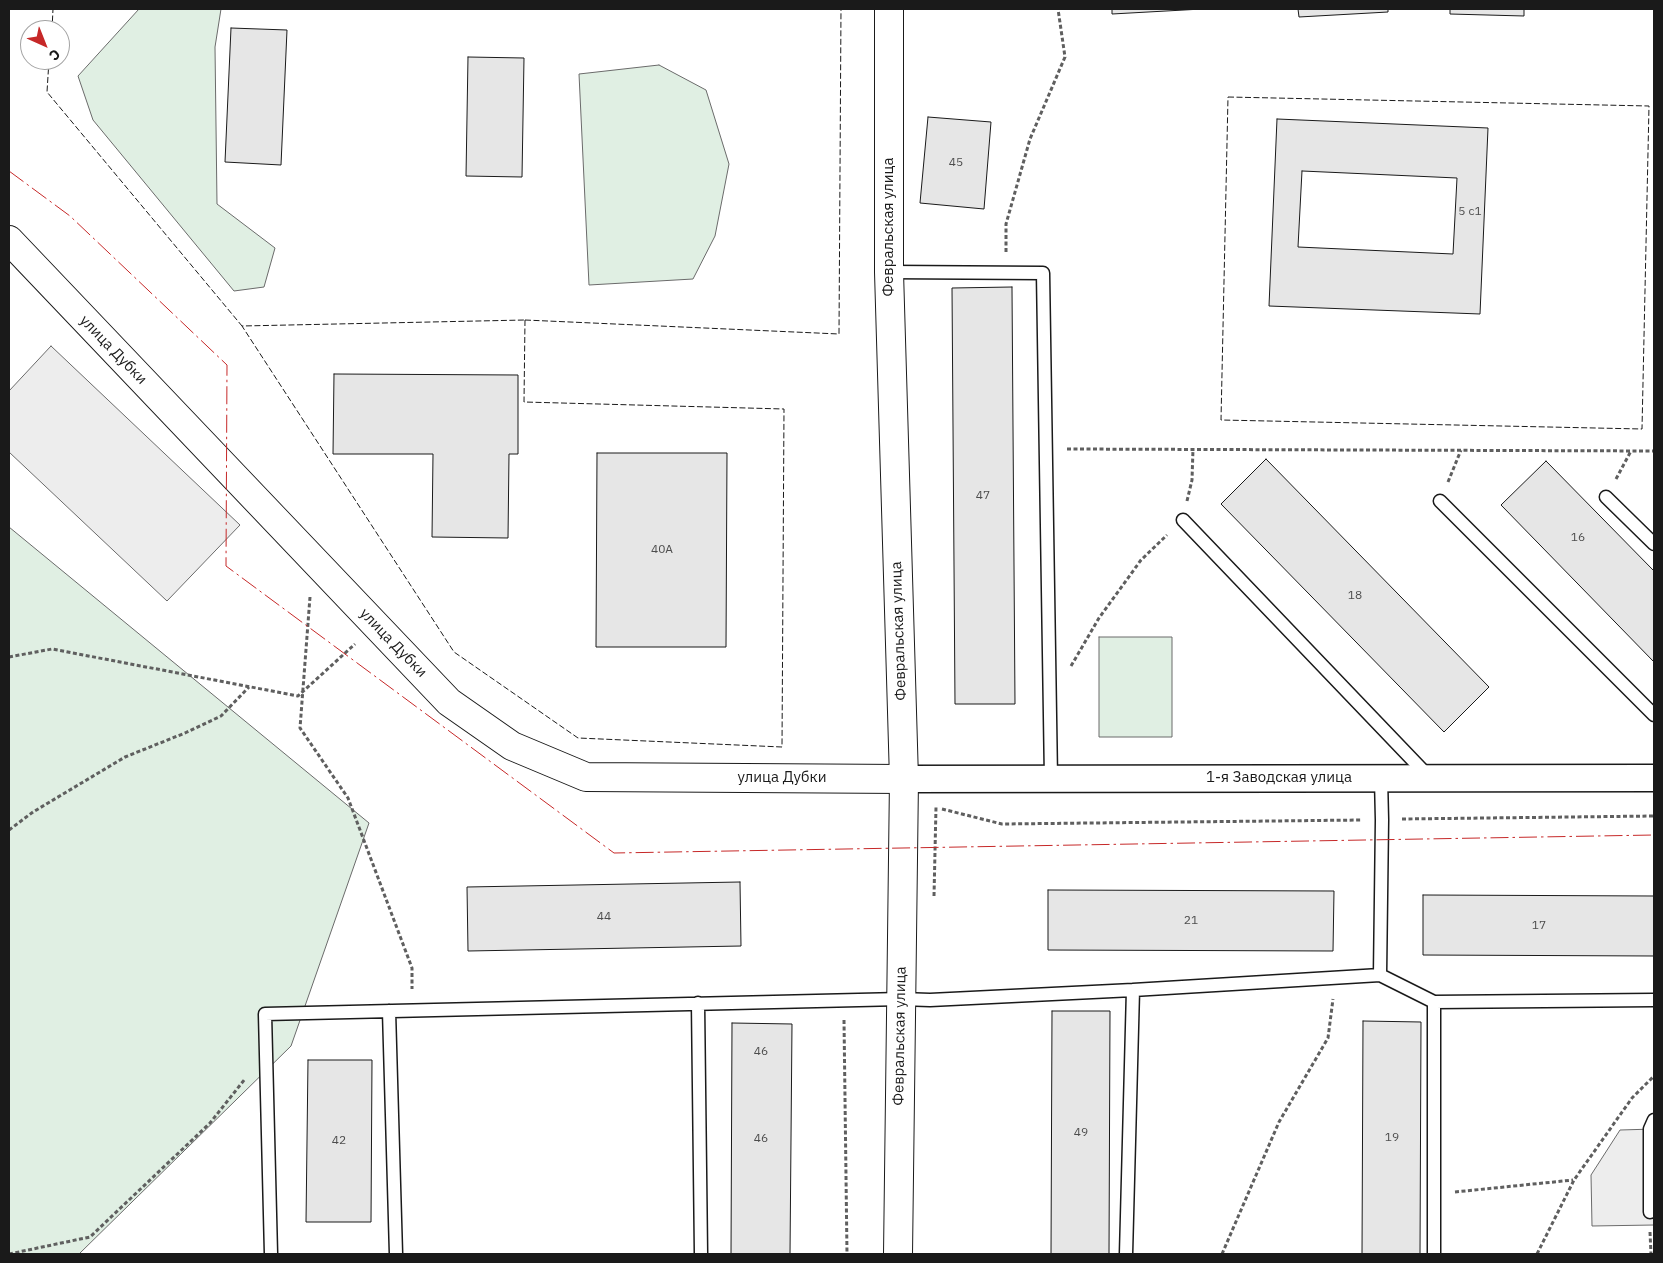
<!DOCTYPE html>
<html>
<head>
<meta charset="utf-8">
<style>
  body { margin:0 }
  #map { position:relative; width:1663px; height:1263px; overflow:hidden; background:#fff; font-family:"IBM Plex Sans",sans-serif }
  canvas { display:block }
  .frame { position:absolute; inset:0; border:10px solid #1a1a1a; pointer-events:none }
  .north { position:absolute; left:20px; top:20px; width:50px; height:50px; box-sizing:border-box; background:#fff; border:1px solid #a3a3a3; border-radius:50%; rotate:136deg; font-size:14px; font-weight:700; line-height:20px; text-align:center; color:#1a1a1a }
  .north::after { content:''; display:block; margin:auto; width:18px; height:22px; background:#c62828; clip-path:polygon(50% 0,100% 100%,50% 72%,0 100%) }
</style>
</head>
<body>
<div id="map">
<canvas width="1663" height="1263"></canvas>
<div class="frame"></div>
<div class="north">С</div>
</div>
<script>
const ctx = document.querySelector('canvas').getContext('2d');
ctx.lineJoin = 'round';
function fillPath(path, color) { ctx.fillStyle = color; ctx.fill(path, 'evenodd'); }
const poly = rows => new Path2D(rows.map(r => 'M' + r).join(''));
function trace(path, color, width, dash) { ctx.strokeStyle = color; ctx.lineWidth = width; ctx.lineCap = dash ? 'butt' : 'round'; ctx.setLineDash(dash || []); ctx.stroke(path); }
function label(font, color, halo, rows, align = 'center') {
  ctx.font = font + ' "IBM Plex Sans",sans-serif'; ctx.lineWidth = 4; ctx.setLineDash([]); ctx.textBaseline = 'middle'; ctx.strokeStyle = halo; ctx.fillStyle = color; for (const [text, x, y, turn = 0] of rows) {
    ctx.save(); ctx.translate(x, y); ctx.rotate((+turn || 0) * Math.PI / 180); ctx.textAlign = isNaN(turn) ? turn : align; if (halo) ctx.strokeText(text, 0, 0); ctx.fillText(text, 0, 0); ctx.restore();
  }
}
const green = poly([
  [139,9,221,9,215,47,217,204,275,248,264,287,234,291,93,120,78,76,139,9],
  [659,65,706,90,729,164,715,236,693,279,589,285,579,74,659,65],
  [9,527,369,823,291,1046,79,1254,9,1254,9,527],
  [1099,637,1172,637,1172,737,1099,737,1099,637]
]);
const parking = poly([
  [51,346,240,525,167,601,9,452,9,391,51,346],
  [1654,1129,1654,1225,1592,1226,1591,1175,1620,1130,1654,1129]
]);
const building = poly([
  [1112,9,1202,9,1112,14,1112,9],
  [1298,9,1388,9,1388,12,1299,17,1298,9],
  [1450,9,1524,9,1524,16,1450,14,1450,9],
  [231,28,287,30,281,165,225,162,231,28],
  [468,57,524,58,522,177,466,176,468,57],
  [928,117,991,122,984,209,920,203,928,117],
  [1277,119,1488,128,1480,314,1269,306,1277,119],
  [1302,171,1457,178,1453,254,1298,247,1302,171],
  [1012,287,1015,704,955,704,952,288,1012,287],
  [334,374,518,375,518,454,509,454,508,538,432,537,433,454,333,454,334,374],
  [597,453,727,453,726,647,596,647,597,453],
  [1266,459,1489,687,1444,732,1221,504,1266,459],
  [1546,461,1654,571,1654,662,1501,505,1546,461],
  [740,882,741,946,468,951,467,887,740,882],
  [1048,890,1334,891,1333,951,1048,950,1048,890],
  [1423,895,1654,896,1654,956,1423,955,1423,895],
  [1052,1011,1110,1011,1109,1254,1051,1254,1052,1011],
  [1363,1021,1421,1022,1420,1254,1362,1254,1363,1021],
  [732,1023,792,1024,790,1254,731,1254,732,1023],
  [308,1060,372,1060,371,1222,306,1222,308,1060]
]);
const path = poly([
  [1006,252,1006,224,1030,139,1065,57,1058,9],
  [1067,449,1654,451],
  [1616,479,1631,451],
  [1448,482,1461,450],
  [1187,501,1192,480,1193,449],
  [310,597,300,728,348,798,412,968,412,989],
  [9,657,52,649,298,696,355,644],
  [1071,666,1099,618,1141,560,1167,535],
  [942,809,1002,824,1361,820],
  [1402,819,1654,816],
  [9,830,33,812,125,757,185,733,221,716,249,687],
  [934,896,936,807],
  [844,1020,847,1254],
  [1455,1192,1573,1180],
  [1650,1232,1651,1254],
  [9,1254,90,1237,210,1123,245,1079],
  [1222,1254,1279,1122,1328,1038,1333,999],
  [1537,1254,1574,1180,1632,1098,1654,1076]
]);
const service = poly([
  [889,272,1043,273,1051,779],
  [1606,497,1654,544],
  [1440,501,1654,715],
  [1183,520,1428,776],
  [1381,778,1382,820,1380,975,1434,1002,1654,1000],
  [1133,990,1380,975],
  [698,1003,701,1254],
  [389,1011,396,1254],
  [1650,1212,1650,1129,1654,1120],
  [271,1254,265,1014,901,999,930,1000,1133,990,1126,1254],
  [1434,1254,1434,1002]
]);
const minor = poly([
  [904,779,1654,778]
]);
const tertiary = poly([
  [9,240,449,702,512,746,586,777,904,779]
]);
const secondary = poly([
  [889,9,889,272,904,779,898,1254]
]);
const fence = poly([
  [52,30,53,9],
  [49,60,47,92,242,326],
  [1228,97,1649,106,1642,429,1221,420,1228,97],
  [525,320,524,402,784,409,782,747,578,738,454,652,242,326,525,320],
  [525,320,839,334,841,9]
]);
const power = poly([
  [9,171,70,216,227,365,226,566,614,853,1654,835]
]);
const numberNames = [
  ["45",956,163],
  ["5 с1",1470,212],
  ["47",983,496],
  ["16",1578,538],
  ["40А",662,550],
  ["18",1355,596],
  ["44",604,917],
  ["21",1191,921],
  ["17",1539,926],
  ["46",761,1052],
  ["49",1081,1133],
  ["19",1392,1138],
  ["46",761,1139],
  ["42",339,1141]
];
const streetNames = [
  ["Февральская улица",889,227,-90],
  ["улица Дубки",113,350,46],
  ["Февральская улица",899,631,-92],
  ["улица Дубки",393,643,46],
  ["улица Дубки",782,778],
  ["1-я Заводская улица",1279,778],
  ["Февральская улица",900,1036,-89]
];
fillPath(green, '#e0efe3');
trace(green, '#6a6a6a', 1);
fillPath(parking, '#ededed');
trace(parking, '#6a6a6a', 1);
fillPath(building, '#e6e6e6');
trace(building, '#1a1a1a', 1);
trace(service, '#1a1a1a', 15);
trace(minor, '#1a1a1a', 29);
trace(tertiary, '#1a1a1a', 30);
trace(secondary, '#1a1a1a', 30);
trace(path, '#5f5f5f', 3, [4, 2.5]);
trace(service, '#fff', 12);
trace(minor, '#fff', 26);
trace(tertiary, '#fff', 28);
trace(secondary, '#fff', 28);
trace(fence, '#1a1a1a', 1, [6, 2.5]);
trace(power, '#c62828', 1, [18, 4, 2.5, 4]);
label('12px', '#4d4d4d', null, numberNames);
label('15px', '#1a1a1a', '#fff', streetNames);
</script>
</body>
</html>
